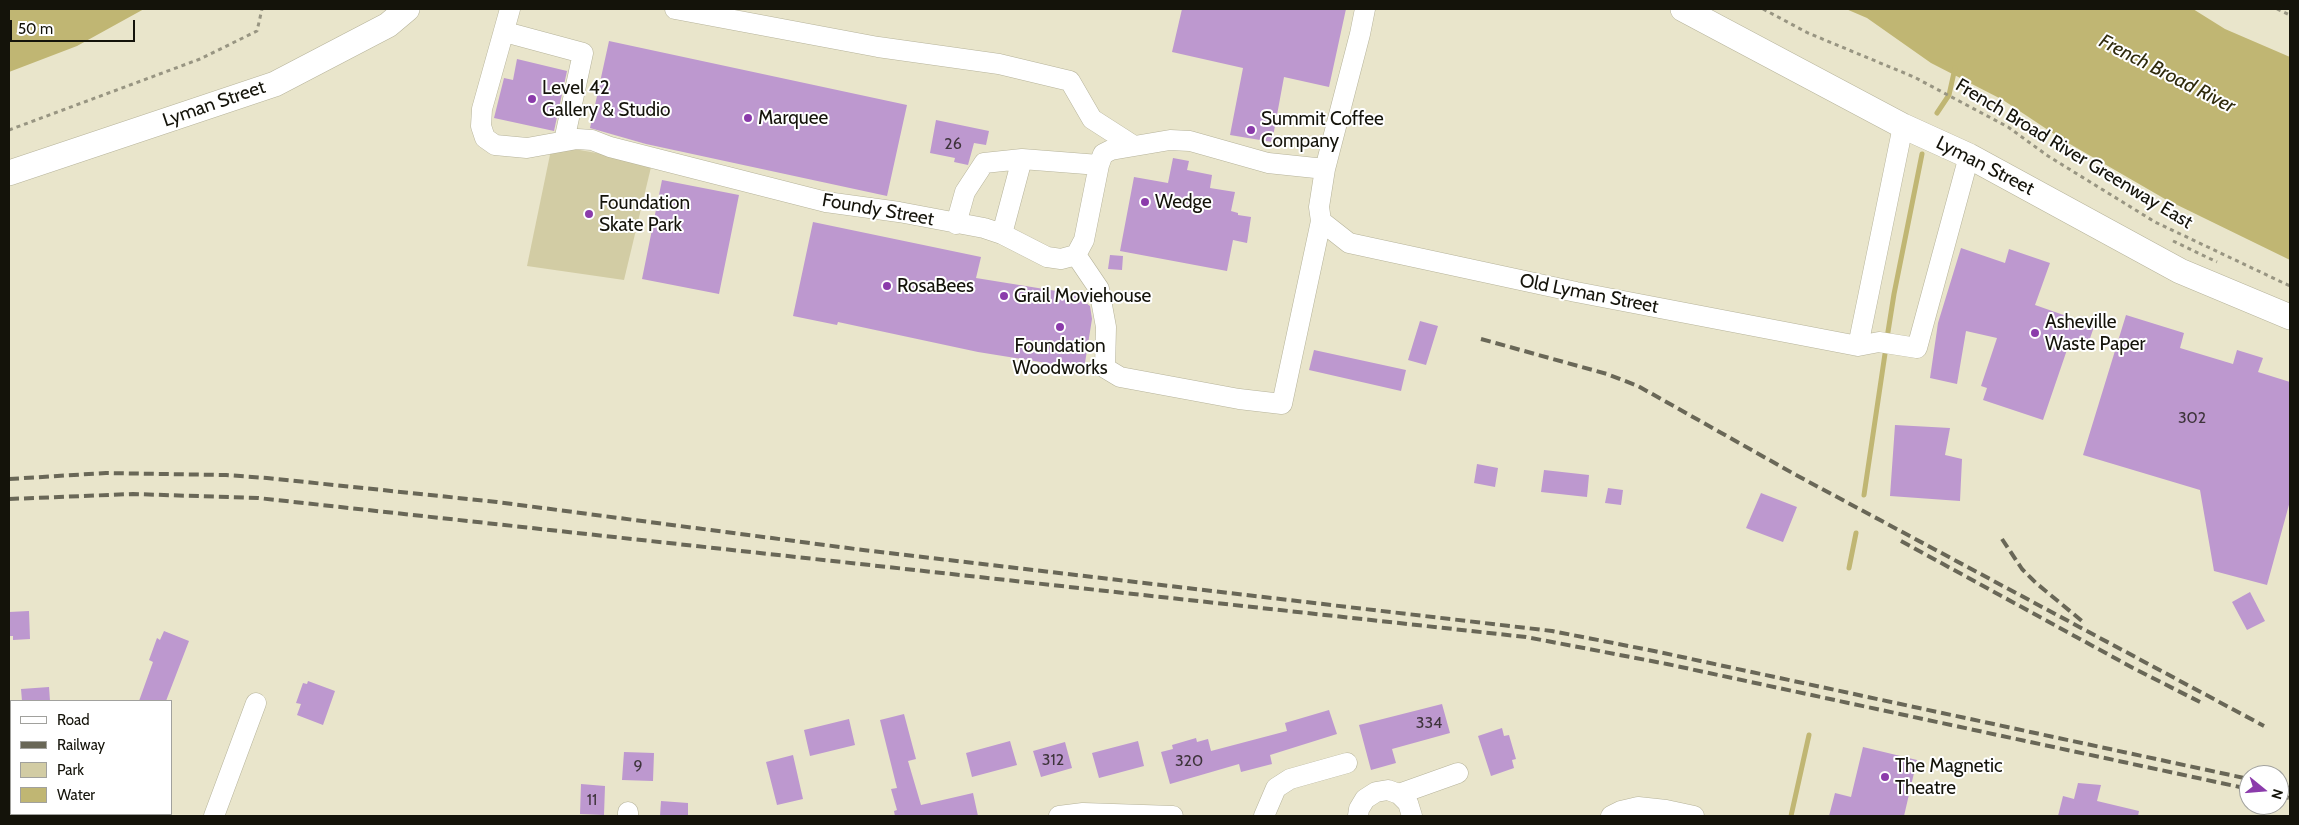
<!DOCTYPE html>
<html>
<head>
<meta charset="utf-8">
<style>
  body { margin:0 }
  #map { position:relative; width:2299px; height:825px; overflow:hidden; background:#e9e5cb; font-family:Cabin,sans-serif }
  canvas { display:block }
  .frame { position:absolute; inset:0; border:10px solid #14130a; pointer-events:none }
  .legend { position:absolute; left:10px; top:700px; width:162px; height:115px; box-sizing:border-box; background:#fff; border:1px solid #a1a19d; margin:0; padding:6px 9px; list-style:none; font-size:15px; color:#14130a }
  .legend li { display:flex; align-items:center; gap:10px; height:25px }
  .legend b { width:25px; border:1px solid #a1a19d }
  .north { position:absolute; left:2239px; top:765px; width:50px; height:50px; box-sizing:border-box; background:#fff; border:1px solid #a1a19d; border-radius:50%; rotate:107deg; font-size:14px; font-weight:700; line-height:20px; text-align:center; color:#14130a }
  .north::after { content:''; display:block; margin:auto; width:18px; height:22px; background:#8b3bab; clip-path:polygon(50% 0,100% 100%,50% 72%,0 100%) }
  .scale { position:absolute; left:10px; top:20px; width:125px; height:22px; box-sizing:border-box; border:2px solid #14130a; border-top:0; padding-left:6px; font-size:15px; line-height:18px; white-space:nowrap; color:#14130a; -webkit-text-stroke:4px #fff; paint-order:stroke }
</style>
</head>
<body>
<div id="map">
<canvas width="2299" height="825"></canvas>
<div class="frame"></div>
<ul class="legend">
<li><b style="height:6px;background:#fff"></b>Road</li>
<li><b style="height:6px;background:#696757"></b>Railway</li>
<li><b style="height:14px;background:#d2cca4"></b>Park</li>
<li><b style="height:14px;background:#c0b673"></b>Water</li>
</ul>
<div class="north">N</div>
<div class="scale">50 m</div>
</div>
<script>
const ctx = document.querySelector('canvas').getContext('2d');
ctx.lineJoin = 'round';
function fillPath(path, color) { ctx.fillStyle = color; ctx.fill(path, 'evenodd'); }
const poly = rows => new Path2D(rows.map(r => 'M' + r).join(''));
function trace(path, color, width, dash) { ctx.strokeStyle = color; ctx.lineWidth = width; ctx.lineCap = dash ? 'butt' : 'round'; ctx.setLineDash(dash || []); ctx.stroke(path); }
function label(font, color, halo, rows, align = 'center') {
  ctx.font = font + ' Cabin,sans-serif'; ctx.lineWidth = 4; ctx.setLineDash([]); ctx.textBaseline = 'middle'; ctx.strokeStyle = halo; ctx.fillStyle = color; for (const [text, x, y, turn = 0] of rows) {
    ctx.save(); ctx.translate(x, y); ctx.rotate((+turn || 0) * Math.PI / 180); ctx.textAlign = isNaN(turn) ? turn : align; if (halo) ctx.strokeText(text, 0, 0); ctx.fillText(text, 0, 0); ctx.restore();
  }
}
const green = poly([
  [552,145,652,163,624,280,527,266]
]);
const water = poly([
  [9,9,144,9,77,46,9,72],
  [1846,9,2193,9,2225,29,2290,57,2290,260,2165,199,2063,140,2003,100,1931,63,1867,18]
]);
const stream = poly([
  [1937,113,1949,95,1955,68],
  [1887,338,1894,294,1922,154],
  [1864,495,1886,347],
  [1849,568,1856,533],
  [1791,816,1809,735]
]);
const building = poly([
  [1182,9,1346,9,1329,87,1284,77,1272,142,1230,135,1243,68,1172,52],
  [609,41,907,105,887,196,646,144,590,128],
  [517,59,567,71,554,131,494,118,504,78,513,80],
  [936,120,989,131,986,145,974,143,968,165,954,162,955,158,930,153],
  [1173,158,1189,161,1187,170,1212,175,1210,188,1235,192,1231,211,1238,213,1238,215,1251,217,1247,243,1233,240,1227,271,1120,251,1134,177,1168,183],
  [662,180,739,195,719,294,642,279],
  [813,222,981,257,976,278,1075,294,1090,306,1092,319,1084,369,978,352,838,322,837,325,793,316],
  [1961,248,2005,263,2009,249,2050,263,2035,305,2078,320,2080,316,2096,321,2087,347,2070,341,2043,420,1983,400,1987,388,1981,386,1997,338,1966,331,1957,384,1930,378,1938,323],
  [1110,255,1123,256,1122,270,1108,269],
  [2126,315,2184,333,2180,348,2233,364,2237,350,2263,358,2258,372,2290,382,2290,501,2267,585,2214,571,2200,490,2083,455],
  [1420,321,1438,326,1426,365,1408,360],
  [1314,350,1406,370,1401,391,1309,370],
  [1895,425,1950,428,1945,455,1962,459,1960,501,1890,496],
  [1477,464,1498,468,1495,487,1474,483],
  [1544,470,1589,475,1587,497,1541,492],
  [1608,488,1623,490,1621,505,1605,503],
  [1761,493,1797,507,1783,542,1746,528],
  [2250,592,2265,621,2247,630,2232,602],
  [29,611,30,639,13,640,13,636,9,636,9,612],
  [164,631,189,641,166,701,139,701,153,662,149,660,157,638,160,640],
  [308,681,335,691,323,725,297,715,301,704,296,703,303,683,307,684],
  [49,687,50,701,22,701,21,689],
  [1442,704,1450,733,1392,749,1396,763,1371,770,1359,725],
  [1329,710,1337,734,1270,755,1272,764,1241,772,1239,764,1170,784,1161,752,1173,749,1172,745,1196,738,1197,742,1208,739,1211,751,1287,731,1285,723],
  [904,714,916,759,908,761,921,805,973,793,978,816,895,816,894,811,897,810,891,789,897,788,880,720],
  [849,719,855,745,810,756,804,730],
  [1502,728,1504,736,1509,735,1516,759,1512,760,1514,768,1491,776,1478,736],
  [1010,741,1017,765,972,777,966,753],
  [1138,741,1144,766,1099,778,1092,753],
  [1065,742,1072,768,1041,777,1033,751],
  [1863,747,1917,760,1904,816,1829,816,1835,793,1851,797],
  [624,752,654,753,653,781,622,780],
  [793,755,803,799,777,805,766,762],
  [2078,783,2101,785,2097,801,2139,811,2138,816,2058,816,2063,796,2074,799],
  [581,784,605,786,604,815,580,814],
  [661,801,688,803,688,816,660,816]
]);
const path = poly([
  [1763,9,1808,33,1914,77,2008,127,2048,156,2155,222,2290,286],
  [2277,9,2290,15],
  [9,130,200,59,257,31,262,9],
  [2173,241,2217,262]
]);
const minor = poly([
  [510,9,482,109,481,126,485,138,495,145,527,148,577,139,592,140,610,147,826,202,899,212,984,228,1002,234,1047,257,1061,259,1076,255,1084,240,1099,165,1103,154,1111,150,1170,140,1190,141,1268,163,1325,169],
  [675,9,878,47,999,64,1070,81,1092,119,1134,146],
  [1365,9,1360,34,1325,169,1319,207,1321,221,1349,243,1576,292,1858,346,1903,126],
  [505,32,583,53,564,141],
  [956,224,965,192,984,163,1022,159,1099,165],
  [1002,234,1022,159],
  [1076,255,1099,289,1106,327,1105,368,1120,377,1239,399,1282,404,1321,221],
  [1858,346,1879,342,1917,348,1969,156],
  [1399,794,1458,773],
  [214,816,256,703],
  [628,816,628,812],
  [1059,816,1083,813,1173,816],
  [1264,816,1276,788,1290,779,1347,763],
  [1358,816,1359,809,1365,799,1376,792,1388,790,1399,794,1408,803,1412,816],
  [1611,816,1621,811,1638,807,1666,810,1694,816]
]);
const major = poly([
  [1683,9,1903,126,1969,156,2180,271,2290,317],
  [9,173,275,84,388,25,407,9]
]);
const rail = poly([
  [1481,339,1607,374,1638,386,1796,475,2264,726],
  [9,479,106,473,226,475,267,478,497,502,863,550,1552,631,1654,651,2249,779],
  [9,499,133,494,258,498,1526,637,1667,664,2249,789],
  [2002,539,2022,569,2036,583,2082,621],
  [1901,541,2133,668,2200,702],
  [2279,786,2290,788],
  [2279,796,2290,798]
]);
const markers = [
  [532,99,5,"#8b3bab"],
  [748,118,5,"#8b3bab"],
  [1251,130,5,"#8b3bab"],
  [1145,202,5,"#8b3bab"],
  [589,214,5,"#8b3bab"],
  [887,286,5,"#8b3bab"],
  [1004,296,5,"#8b3bab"],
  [1060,327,5,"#8b3bab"],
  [2035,333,5,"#8b3bab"],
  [1885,777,5,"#8b3bab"]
];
const numberNames = [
  ["26",953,144],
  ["302",2192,418],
  ["334",1429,723],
  ["312",1053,760],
  ["320",1189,761],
  ["9",638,766],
  ["11",592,800]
];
const poiNames = [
  ["Level 42",542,88],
  ["Gallery & Studio",542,110],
  ["Marquee",758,118],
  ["Summit Coffee",1261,119],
  ["Company",1261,141],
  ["Wedge",1155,202],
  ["Foundation",599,203],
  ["Skate Park",599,225],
  ["RosaBees",897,286],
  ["Grail Moviehouse",1014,296],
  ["Asheville",2045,322],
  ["Waste Paper",2045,344],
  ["Foundation",1060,346,"center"],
  ["Woodworks",1060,368,"center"],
  ["The Magnetic",1895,766],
  ["Theatre",1895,788]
];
const streetNames = [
  ["Lyman Street",214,104,-19],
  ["French Broad River Greenway East",2074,154,31],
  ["Lyman Street",1985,166,27],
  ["Foundy Street",878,210,10],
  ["Old Lyman Street",1589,294,11]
];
const waterNames = [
  ["French Broad River",2167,74,27]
];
fillPath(green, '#d2cca4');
fillPath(water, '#c0b673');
trace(stream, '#c0b673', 5);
fillPath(building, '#bd98cf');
trace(minor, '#b6b39a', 21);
trace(major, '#b6b39a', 26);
trace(path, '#989582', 3, [4, 4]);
trace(minor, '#fff', 20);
trace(major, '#fff', 25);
trace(rail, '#696757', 4, [10, 5]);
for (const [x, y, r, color] of markers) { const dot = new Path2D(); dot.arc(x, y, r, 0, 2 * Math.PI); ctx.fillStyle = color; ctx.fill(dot); trace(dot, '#fff', 2); }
label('16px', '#3e343b', null, numberNames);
label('19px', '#14130a', '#fff', poiNames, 'left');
label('19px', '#14130a', '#fff', streetNames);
label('italic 20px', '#2f2a0c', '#fff', waterNames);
</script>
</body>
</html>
